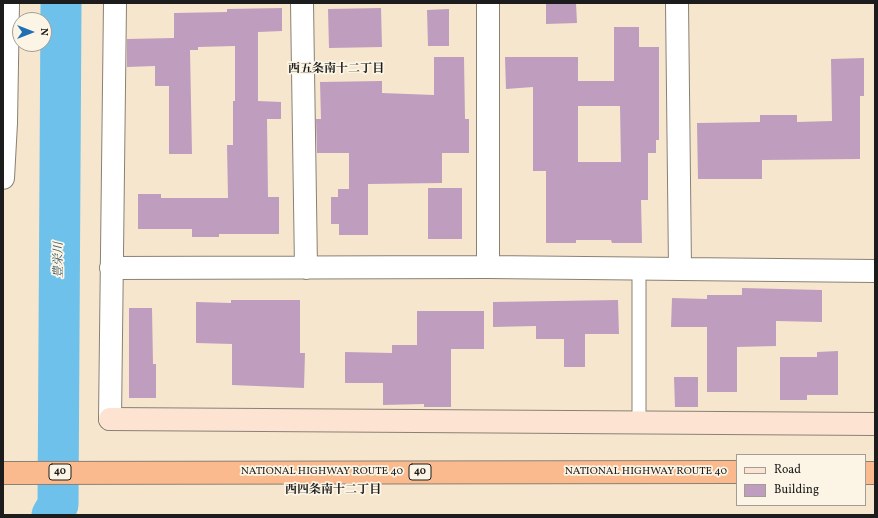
<!DOCTYPE html>
<html>
<head>
<meta charset="utf-8">
<style>
  body { margin:0 }
  #map { position:relative; width:878px; height:518px; overflow:hidden; background:#f7e6ce; font-family:Vollkorn,serif }
  canvas { display:block }
  .frame { position:absolute; inset:0; border:4px solid #1c1c1c; pointer-events:none }
  .legend { position:absolute; left:736px; top:454px; width:130px; height:52px; box-sizing:border-box; background:#fcf5e5; border:1px solid #a29e95; margin:0; padding:5px 7px; list-style:none; font-size:12px; color:#1c1c1c }
  .legend li { display:flex; align-items:center; gap:8px; height:20px }
  .legend b { width:20px; border:1px solid #a29e95 }
  .north { position:absolute; left:12px; top:12px; width:40px; height:40px; box-sizing:border-box; background:#fcf5e5; border:1px solid #a29e95; border-radius:50%; rotate:90deg; font-size:11px; font-weight:700; line-height:16px; text-align:center; color:#1c1c1c }
  .north::after { content:''; display:block; margin:auto; width:14px; height:18px; background:#1f6fb2; clip-path:polygon(50% 0,100% 100%,50% 72%,0 100%) }
</style>
</head>
<body>
<div id="map">
<canvas width="878" height="518"></canvas>
<div class="frame"></div>
<ul class="legend">
<li><b style="height:5px;background:#fde3d1"></b>Road</li>
<li><b style="height:11px;background:#bf9dbf"></b>Building</li>
</ul>
<div class="north">N</div>
</div>
<script>
const ctx = document.querySelector('canvas').getContext('2d');
ctx.lineJoin = 'round';
const poly = rows => new Path2D(rows.map(r => 'M' + r).join(''));
function trace(path, color, width, dash) { ctx.strokeStyle = color; ctx.lineWidth = width; ctx.lineCap = dash ? 'butt' : 'round'; ctx.setLineDash(dash || []); ctx.stroke(path); }
function fillPath(path, color) { ctx.fillStyle = color; ctx.fill(path, 'evenodd'); }
function label(font, color, halo, rows, align = 'center') {
  ctx.font = font + ' Vollkorn,"Noto Serif JP",serif'; ctx.lineWidth = 3.5; ctx.setLineDash([]); ctx.textBaseline = 'middle'; ctx.strokeStyle = halo; ctx.fillStyle = color; for (const [text, x, y, turn = 0] of rows) {
    ctx.save(); ctx.translate(x, y); ctx.rotate((+turn || 0) * Math.PI / 180); ctx.textAlign = isNaN(turn) ? turn : align; if (halo) ctx.strokeText(text, 0, 0); ctx.fillText(text, 0, 0); ctx.restore();
  }
}
const river = poly([
  [52,515,58,505,61,3]
]);
const building = poly([
  [546,3,576,3,577,23,546,24],
  [282,8,282,31,258,32,258,101,281,102,281,119,267,119,268,197,279,197,279,234,219,234,219,237,192,237,192,229,138,229,138,194,161,194,161,198,228,198,227,145,233,145,233,101,235,101,235,46,198,47,198,50,190,50,192,154,169,154,169,86,155,86,155,66,127,67,127,39,174,38,174,13,227,12,227,9],
  [381,8,382,47,329,48,328,9],
  [449,9,449,46,428,46,427,10],
  [614,27,639,27,639,47,659,47,659,140,656,140,656,153,648,153,648,200,641,200,642,243,612,243,611,240,576,240,576,243,546,243,546,171,533,171,533,87,506,89,505,57,578,57,578,81,614,81],
  [578,106,620,106,621,162,578,162],
  [434,57,464,57,465,119,469,119,469,153,442,153,442,183,368,184,368,235,339,235,339,224,331,224,331,197,338,197,338,189,349,189,349,153,317,153,316,119,321,119,320,82,382,81,382,93,434,95],
  [864,58,864,96,860,96,860,159,762,160,762,179,698,179,697,123,760,122,760,115,797,115,797,122,832,121,831,59],
  [428,188,462,188,462,239,428,239],
  [742,288,822,290,822,322,776,321,776,346,737,347,737,392,707,392,707,327,671,327,672,298,707,299,707,295,742,295],
  [231,300,300,300,300,353,305,353,304,388,232,385,232,344,196,343,196,302,231,303],
  [618,300,619,334,585,334,585,367,564,367,564,339,536,339,536,326,493,327,493,302],
  [129,308,152,308,153,364,156,364,156,398,129,398],
  [417,311,484,311,484,349,451,349,451,407,424,407,424,404,383,405,383,383,345,383,345,352,392,353,392,345,417,345],
  [838,351,838,395,807,395,807,400,780,400,780,357,817,357,817,352],
  [674,377,698,377,698,407,675,407]
]);
const lane = poly([
  [639,423,639,268]
]);
const street = poly([
  [302,3,306,268],
  [488,3,488,267],
  [677,3,680,269],
  [3,178,6,123,8,3],
  [111,268,488,267,875,271],
  [110,419,115,3]
]);
const secondary = poly([
  [110,419,875,424]
]);
const highway = poly([
  [3,473,737,472],
  [865,473,875,473]
]);
const shields = [
  [60,472,22],
  [420,472,22]
];
const shieldNames = [
  ["40",60,472],
  ["40",420,472]
];
const streetNames = [
  ["NATIONAL HIGHWAY ROUTE 40",322,472],
  ["NATIONAL HIGHWAY ROUTE 40",646,472]
];
const neighbourhoodNames = [
  ["西五条南十二丁目",336,70],
  ["西四条南十二丁目",333,491]
];
const waterNames = [
  ["豊栄川",60,260,-90]
];
trace(river, '#6ec1ea', 41);
fillPath(building, '#bf9dbf');
trace(lane, '#8a8175', 15);
trace(street, '#8a8175', 24);
trace(secondary, '#8a8175', 24);
trace(highway, '#8a8175', 24);
trace(lane, '#fff', 13);
trace(street, '#fff', 22);
trace(secondary, '#fde3d1', 22);
trace(highway, '#fbba8d', 22);
for (const [x, y, w] of shields) { const box = new Path2D(); box.roundRect(x - w / 2, y - 8, w, 16, 3); ctx.fillStyle = '#fcf5e5'; ctx.fill(box); trace(box, '#1c1c1c', 1); }
label('bold 10px', '#1c1c1c', null, shieldNames);
label('11px', '#1c1c1c', '#fcf5e5', streetNames);
label('bold 12px', '#1c1c1c', '#fcf5e5', neighbourhoodNames);
label('italic 12px', '#395664', '#fcf5e5', waterNames);
</script>
</body>
</html>
